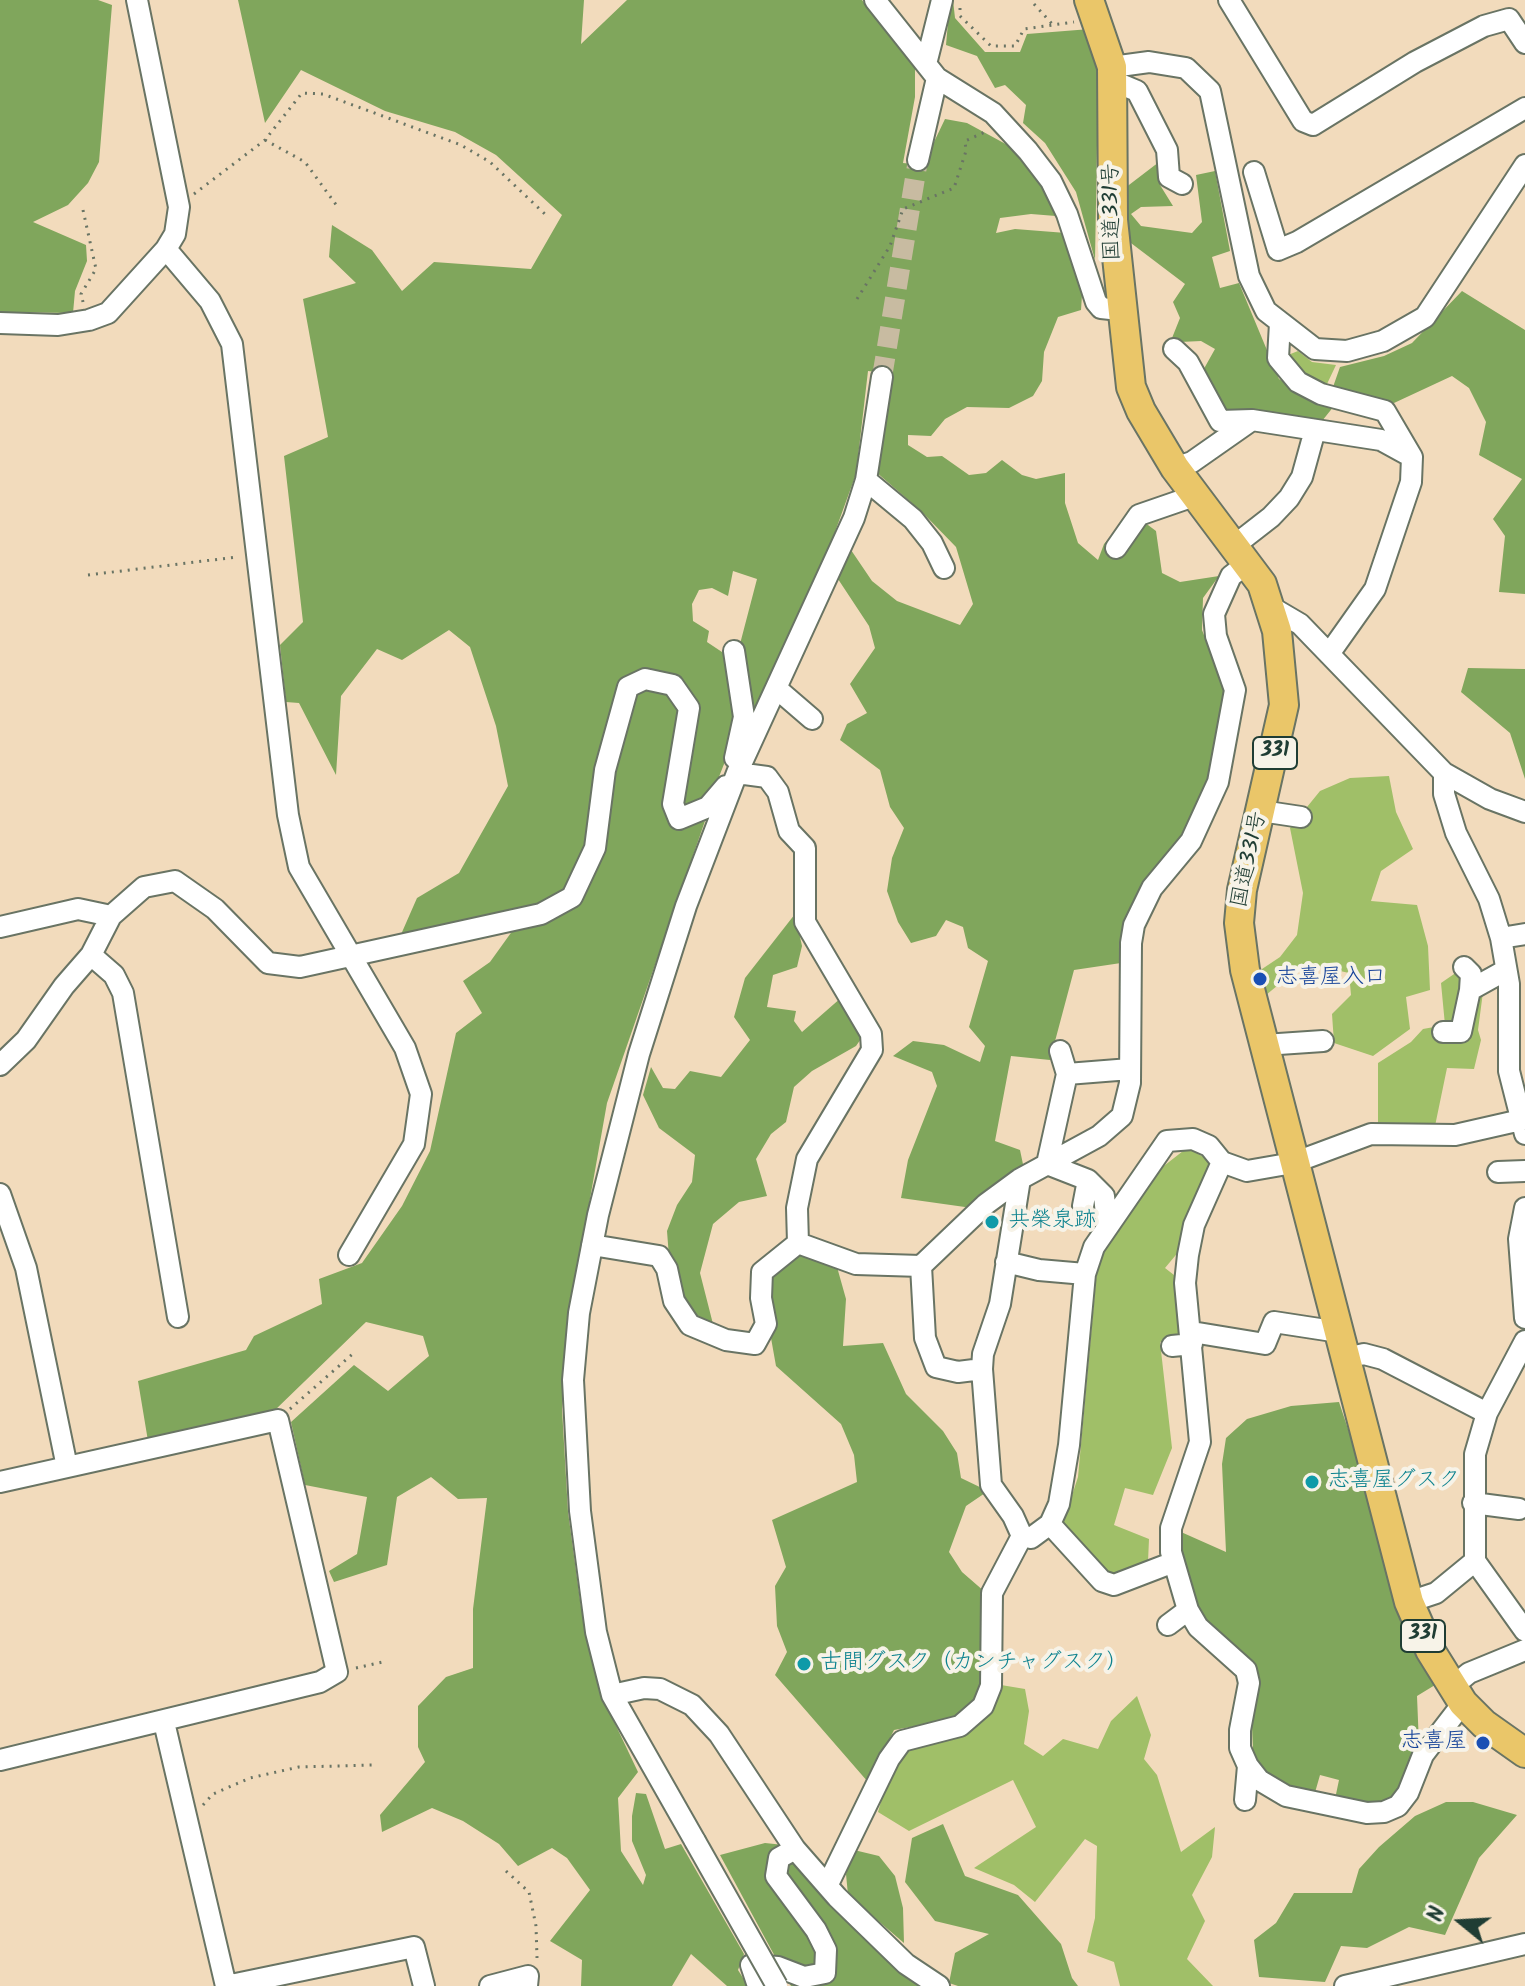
<!DOCTYPE html>
<html>
<head>
<meta charset="utf-8">
<style>
  body { margin:0 }
  #map { position:relative; width:1525px; height:1986px; overflow:hidden; background:#f2dbbc; font-family:Kalam,sans-serif }
  canvas { display:block }
  .north { position:absolute; left:1421px; top:1882px; width:80px; height:80px; -webkit-text-stroke:6px #f7f3e8; paint-order:stroke; rotate:288deg; font-size:22px; font-weight:700; line-height:32px; text-align:center; color:#1f3d34 }
  .north::after { content:''; display:block; margin:auto; width:28px; height:36px; background:#1f3d34; clip-path:polygon(50% 0,100% 100%,50% 72%,0 100%) }
</style>
</head>
<body>
<div id="map">
<canvas width="1525" height="1986"></canvas>
<div class="north">N</div>
</div>
<script>
const ctx = document.querySelector('canvas').getContext('2d');
ctx.lineJoin = 'round';
function fillPath(path, color) { ctx.fillStyle = color; ctx.fill(path, 'evenodd'); }
const poly = rows => new Path2D(rows.map(r => 'M' + r).join(''));
function trace(path, color, width, dash) { ctx.strokeStyle = color; ctx.lineWidth = width; ctx.lineCap = dash ? 'butt' : 'round'; ctx.setLineDash(dash || []); ctx.stroke(path); }
function label(font, color, halo, rows, align = 'center') {
  ctx.font = font + ' Kalam,"Klee One",sans-serif'; ctx.lineWidth = 8; ctx.setLineDash([]); ctx.textBaseline = 'middle'; ctx.strokeStyle = halo; ctx.fillStyle = color; for (const [text, x, y, turn = 0] of rows) {
    ctx.save(); ctx.translate(x, y); ctx.rotate((+turn || 0) * Math.PI / 180); ctx.textAlign = isNaN(turn) ? turn : align; if (halo) ctx.strokeText(text, 0, 0); ctx.fillText(text, 0, 0); ctx.restore();
  }
}
const green = poly([
  [1298,351,1312,362,1336,365,1327,384,1308,380,1288,355],
  [1389,776,1396,812,1413,849,1381,871,1371,901,1417,905,1428,946,1430,990,1406,997,1410,1029,1373,1056,1334,1043,1332,1014,1351,995,1349,973,1305,963,1266,995,1262,969,1280,957,1297,935,1303,893,1290,828,1320,791,1350,778],
  [1457,972,1483,992,1478,1030,1481,1040,1474,1069,1447,1068,1435,1126,1378,1125,1378,1063,1411,1042,1423,1029,1445,1025,1441,983],
  [1183,1151,1193,1151,1207,1159,1210,1168,1180,1250,1165,1268,1174,1275,1181,1336,1160,1342,1172,1448,1153,1495,1125,1488,1114,1525,1149,1539,1148,1562,1120,1576,1107,1576,1062,1526,1078,1477,1097,1269,1110,1235,1151,1176],
  [1001,1685,1025,1689,1029,1711,1024,1744,1043,1756,1063,1739,1098,1749,1111,1721,1137,1696,1151,1735,1144,1759,1157,1775,1181,1852,1215,1827,1212,1857,1192,1895,1205,1921,1187,1959,1213,1986,1120,1986,1114,1962,1087,1952,1095,1918,1097,1846,1085,1839,1035,1902,1014,1885,974,1868,1036,1827,1013,1780,909,1831,878,1812,886,1784,909,1748,971,1730,991,1713]
]);
const forest = poly([
  [0,0,98,0,112,5,99,162,88,183,68,205,33,222,86,245,87,261,75,291,73,313,0,312],
  [238,0,584,0,581,44,627,0,862,0,915,66,915,97,903,163,923,165,945,119,967,123,1013,148,1047,186,1056,216,1031,214,1000,218,996,233,1015,229,1066,233,1082,295,1081,310,1058,317,1044,352,1042,381,1033,396,1009,408,967,407,945,419,931,436,908,435,908,445,927,457,942,456,969,475,986,473,1002,460,1022,475,1036,479,1065,473,1065,503,1078,543,1098,560,1104,544,1132,513,1156,531,1162,573,1180,582,1219,576,1203,598,1202,630,1226,691,1222,730,1205,787,1177,843,1126,919,1121,963,1074,970,1050,1060,1011,1056,995,1141,1020,1150,1024,1169,972,1208,901,1198,908,1160,937,1086,932,1072,893,1056,913,1041,944,1045,980,1062,985,1046,969,1027,988,961,968,948,963,927,946,920,936,936,911,943,898,922,887,891,892,858,904,828,890,807,880,770,840,740,847,724,867,713,850,684,875,648,869,626,838,579,851,550,872,581,897,601,960,625,973,604,956,547,920,510,876,472,892,374,868,371,856,474,819,576,752,716,746,665,740,644,757,579,733,571,728,596,712,588,699,590,692,604,693,621,709,631,707,642,725,654,737,715,726,759,713,792,685,810,681,803,697,709,677,680,624,680,588,848,566,892,538,909,399,939,417,898,459,873,508,786,496,726,470,647,449,630,402,660,377,649,341,696,336,775,299,703,286,702,280,645,303,622,284,456,328,437,303,299,356,283,329,257,332,225,372,250,402,291,434,262,531,269,562,215,496,155,455,132,385,111,301,70,265,123],
  [950,0,953,0,955,18,985,52,1020,52,1027,34,1090,29,1099,53,1104,122,1097,145,1095,260,1076,192,1045,143,1023,123,1026,105,1005,85,995,88,977,56,946,45],
  [1159,162,1163,176,1160,185,1173,206,1141,207,1131,214,1141,226,1192,233,1202,222,1196,175,1215,171,1230,251,1212,257,1220,288,1239,283,1279,379,1312,398,1334,406,1322,421,1223,416,1201,374,1215,349,1201,341,1180,342,1172,338,1180,318,1173,302,1185,284,1123,237,1125,188],
  [1462,291,1525,330,1525,594,1499,592,1505,536,1493,519,1522,479,1479,455,1486,422,1469,388,1452,376,1394,403,1333,387,1340,367,1384,356,1412,343],
  [1468,668,1525,669,1525,779,1510,733,1461,692],
  [650,686,669,694,684,713,677,828,705,821,607,1103,569,1317,562,1409,568,1512,581,1607,599,1690,638,1772,618,1798,621,1851,643,1885,646,1875,632,1841,632,1816,636,1793,646,1794,665,1849,681,1844,744,1954,738,1970,748,1986,727,1986,691,1954,672,1986,581,1986,582,1960,550,1941,590,1890,567,1858,552,1848,518,1866,499,1844,463,1821,432,1808,382,1832,380,1815,425,1762,418,1747,418,1706,446,1677,473,1668,473,1609,487,1498,458,1499,431,1477,397,1497,387,1565,334,1582,329,1571,357,1554,367,1497,305,1485,291,1422,354,1365,388,1391,429,1356,423,1336,366,1322,274,1411,148,1441,138,1381,246,1350,254,1336,322,1304,319,1279,362,1263,402,1206,430,1151,456,1033,482,1013,463,981,490,962,513,930,547,922,583,898,602,855,609,819,612,771,633,694],
  [795,914,802,946,797,967,773,975,767,1007,796,1011,794,1021,802,1032,842,997,863,1036,856,1046,812,1071,794,1087,786,1122,771,1134,756,1159,767,1196,739,1202,713,1224,700,1273,713,1324,695,1320,679,1300,669,1257,667,1231,677,1205,692,1182,695,1155,659,1128,643,1095,651,1067,663,1088,675,1089,690,1071,721,1077,750,1040,734,1017,745,978],
  [797,1255,837,1267,846,1299,843,1346,883,1343,906,1394,943,1431,957,1453,961,1478,988,1491,966,1506,949,1552,962,1572,985,1592,983,1675,976,1705,960,1718,894,1730,868,1782,775,1675,787,1652,777,1626,775,1586,786,1567,772,1520,857,1482,854,1455,841,1424,776,1366,771,1338,772,1278],
  [1339,1402,1364,1477,1386,1571,1406,1632,1435,1685,1417,1696,1419,1745,1402,1792,1388,1802,1365,1804,1335,1799,1339,1780,1320,1775,1314,1796,1289,1790,1262,1773,1253,1750,1252,1727,1259,1682,1201,1620,1182,1557,1181,1532,1226,1552,1222,1464,1226,1438,1247,1419,1291,1406],
  [1446,1802,1473,1802,1517,1815,1479,1858,1445,1935,1409,1927,1367,1948,1341,1946,1325,1982,1259,1977,1254,1940,1276,1923,1294,1893,1352,1893,1359,1869,1379,1847,1415,1816],
  [943,1824,965,1876,1018,1895,1061,1944,1072,1978,1078,1986,958,1986,949,1983,955,1953,989,1934,935,1921,905,1882,912,1838],
  [765,1843,784,1845,863,1938,918,1986,791,1986,720,1855],
  [854,1850,879,1856,895,1876,903,1908,904,1943,848,1895,846,1874]
]);
const minorTunnel = poly([
  [882,377,918,160]
]);
const path = poly([
  [1034,4,1053,25],
  [960,8,960,16,991,46,1015,46,1024,29,1074,22],
  [265,140,305,162,337,206],
  [194,194,265,140,302,93,323,94,461,145,490,162,548,217],
  [83,210,96,269,81,294,83,302],
  [857,299,890,246,903,209,954,188,966,151,965,141,985,132],
  [88,575,237,557],
  [290,1409,356,1351],
  [356,1668,387,1661],
  [203,1805,213,1794,250,1778,299,1767,374,1765],
  [506,1871,529,1892,536,1926,537,1958]
]);
const minor = poly([
  [875,0,937,78,993,113,1028,151,1051,181,1067,214,1096,302,1101,308,1120,310],
  [1229,0,1303,121,1313,125,1415,62,1484,26,1509,19,1525,43],
  [926,64,942,0],
  [1112,67,1149,62,1186,68,1210,91,1249,276,1266,311,1315,349,1347,351,1383,341,1425,317,1525,165],
  [1113,81,1137,91,1167,150,1169,177,1182,184],
  [918,160,937,78],
  [1254,172,1278,250,1297,242,1525,108],
  [166,249,210,301,232,344,288,815,299,867,405,1048,421,1094,414,1144,349,1255],
  [0,323,58,325,89,320,108,313,166,249,175,234,179,207,137,0],
  [1280,323,1278,358,1298,382,1321,394,1385,411,1412,457,1411,482,1375,589,1329,654],
  [1174,349,1188,362,1220,421,1252,420],
  [1175,468,1192,462,1252,420,1381,440,1412,457],
  [866,480,913,519,932,543,944,568],
  [1235,545,1271,517,1289,498,1302,477,1315,430],
  [1116,548,1139,515,1197,495],
  [1271,607,1300,624,1444,773,1490,799,1525,812],
  [734,651,744,717,735,758],
  [776,688,812,719],
  [737,773,767,777,778,792,789,831,805,848,805,922,871,1034,872,1050,807,1159,797,1208,798,1243,856,1264,921,1266,986,1204,1020,1179,1099,1136,1122,1116,1130,1083,1131,943,1134,925,1152,888,1191,841,1218,782,1235,690,1216,636,1214,614,1231,576,1248,563],
  [1444,773,1444,794,1456,833,1489,899,1501,938,1509,984,1509,1071,1525,1134],
  [1261,811,1301,817],
  [0,927,78,909,111,916],
  [1501,938,1525,934],
  [91,955,114,975,123,993,178,1317],
  [1464,967,1471,974,1470,990],
  [1443,1032,1461,1032,1470,990,1506,970],
  [1264,1045,1323,1041],
  [1060,1051,1067,1074,1047,1164,1088,1180,1104,1196,1107,1223],
  [0,1065,26,1040,64,986,91,955,111,916,144,887,175,881,215,909,268,963,300,967,541,914,572,897,595,848,605,770,628,687,645,679,673,685,689,708,673,804,679,819,708,807,726,786],
  [1067,1074,1130,1069],
  [1222,1162,1194,1225,1188,1255,1185,1283,1200,1442,1171,1528,1171,1552,1188,1610,1198,1627,1246,1670,1249,1683,1240,1730,1240,1748,1248,1766,1259,1780,1286,1796,1367,1813,1384,1812,1398,1806,1408,1793,1423,1755,1463,1703],
  [1498,1172,1525,1171],
  [1020,1179,1000,1304,983,1354,982,1369,991,1485,1013,1516,1022,1536,1031,1538,1050,1524,1059,1504,1069,1445,1085,1274,1094,1247,1167,1141,1193,1139,1209,1146,1222,1162,1247,1171,1293,1163,1371,1134,1455,1135,1521,1120],
  [0,1194,26,1268,67,1467],
  [1083,1206,1088,1180],
  [1525,1208,1519,1239,1525,1318],
  [592,1245,659,1256,667,1269,674,1301,690,1325,726,1340,755,1344,766,1324,761,1298,762,1272,798,1243],
  [1006,1262,1039,1270,1085,1274],
  [921,1266,925,1338,936,1367,958,1372,982,1369],
  [1192,1332,1265,1344,1274,1322,1339,1332],
  [1172,1346,1192,1344],
  [1346,1358,1364,1354,1383,1359,1487,1413],
  [0,1482,278,1420,337,1672,320,1682,0,1760],
  [1473,1503,1519,1509],
  [1050,1524,1102,1581,1114,1585,1174,1562],
  [1475,1561,1525,1631],
  [1409,1602,1436,1593,1475,1561,1475,1454,1487,1413,1525,1341],
  [1168,1625,1188,1610],
  [1452,1687,1469,1673,1525,1650],
  [612,1695,644,1688,660,1689,692,1705,719,1734,795,1849,837,1897,906,1964,939,1986],
  [164,1722,226,1986],
  [1245,1800,1248,1766],
  [695,1841,612,1695,596,1632,580,1511,573,1380,579,1313,598,1215,639,1054,686,906,737,773,854,518,866,480,882,377],
  [828,1884,889,1759,902,1741,960,1726,983,1706,991,1686,992,1593,1022,1536],
  [226,1986,414,1947,424,1986],
  [490,1986,528,1976,527,1986],
  [758,1986,751,1965,778,1967,804,1977,825,1973,826,1950,816,1930,776,1876,779,1858,795,1849],
  [1345,1986,1525,1944]
]);
const highway = poly([
  [1089,0,1112,67,1113,220,1131,387,1141,411,1175,468,1262,584,1277,631,1284,705,1242,890,1239,923,1245,970,1409,1602,1430,1650,1463,1703,1484,1724,1525,1753]
]);
const minorBridge = poly([
  [695,1841,777,1986]
]);
const markers = [
  [1260,979,8,"#1a4fb4"],
  [992,1222,8,"#0f9aa8"],
  [1312,1482,8,"#0f9aa8"],
  [804,1664,8,"#0f9aa8"],
  [1483,1743,8,"#1a4fb4"]
];
const shields = [
  [1275,753,44],
  [1423,1636,44]
];
const shieldNames = [
  ["331",1275,753],
  ["331",1423,1636]
];
const streetNames = [
  ["国道331号",1114,212,-91],
  ["国道331号",1251,860,-78]
];
const transitNames = [
  ["志喜屋入口",1276,979],
  ["志喜屋",1467,1743,"right"]
];
const cultureNames = [
  ["共榮泉跡",1008,1222],
  ["志喜屋グスク",1328,1482],
  ["古間グスク（カンチャグスク）",820,1664]
];
fillPath(green, '#a0bf68');
fillPath(forest, '#80a65c');
trace(minorTunnel, '#c8bba1', 20, [20, 10]);
trace(minor, '#697464', 24);
trace(highway, '#697464', 32);
trace(path, '#697464', 3, [2, 6]);
trace(minor, '#fff', 20);
trace(highway, '#eac669', 28);
trace(minorBridge, '#697464', 24, []);
trace(minorBridge, '#fff', 20);
for (const [x, y, r, color] of markers) { const dot = new Path2D(); dot.arc(x, y, r, 0, 2 * Math.PI); ctx.fillStyle = color; ctx.fill(dot); trace(dot, '#f7f3e8', 3); }
for (const [x, y, w] of shields) { const box = new Path2D(); box.roundRect(x - w / 2, y - 16, w, 32, 6); ctx.fillStyle = '#f7f3e8'; ctx.fill(box); trace(box, '#1f3d34', 2); }
label('bold 20px', '#1f3d34', null, shieldNames);
label('22px', '#1f3d34', '#f7f3e8', streetNames);
label('22px', '#164399', '#f7f3e8', transitNames, 'left');
label('22px', '#0d838f', '#f7f3e8', cultureNames, 'left');
</script>
</body>
</html>
